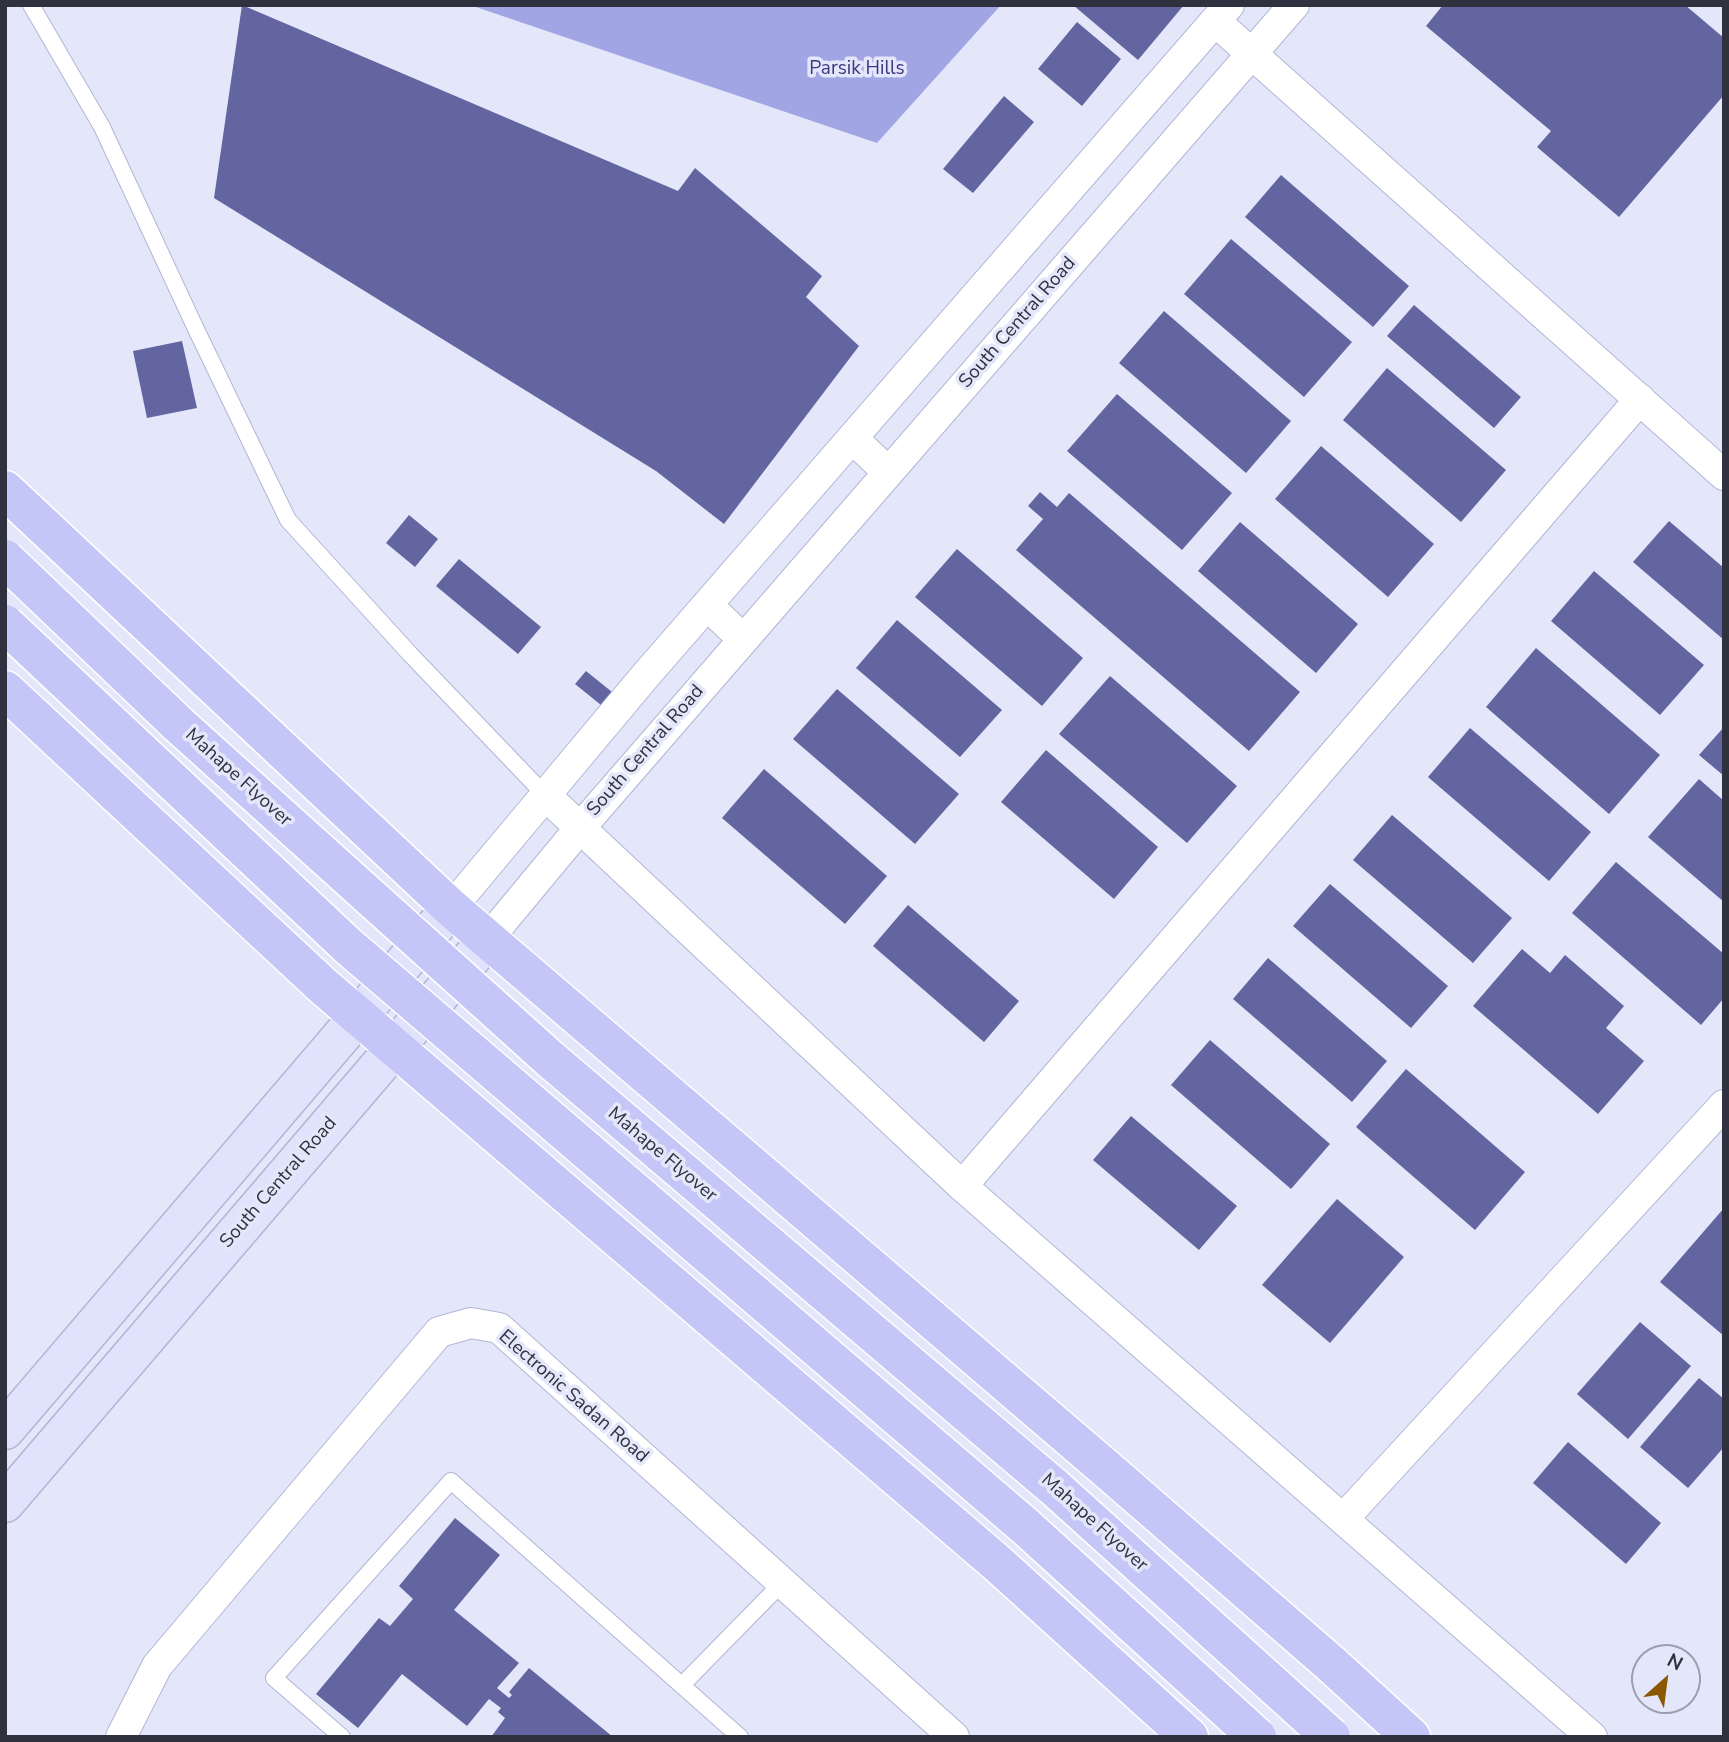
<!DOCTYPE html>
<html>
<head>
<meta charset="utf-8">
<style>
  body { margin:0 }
  #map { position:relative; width:1729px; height:1742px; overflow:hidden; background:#e4e7fa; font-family:"Nunito Sans",sans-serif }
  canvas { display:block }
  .frame { position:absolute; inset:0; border:7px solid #30313e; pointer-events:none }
  .north { position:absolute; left:1631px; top:1644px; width:70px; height:70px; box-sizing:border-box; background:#e4e7fa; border:2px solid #9c9eaf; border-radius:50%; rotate:28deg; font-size:19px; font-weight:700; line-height:28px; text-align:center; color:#30313e }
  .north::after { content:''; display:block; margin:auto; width:24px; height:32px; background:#8b5903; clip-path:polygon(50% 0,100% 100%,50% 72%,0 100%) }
</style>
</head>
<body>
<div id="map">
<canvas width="1729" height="1742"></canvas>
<div class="frame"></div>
<div class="north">N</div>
</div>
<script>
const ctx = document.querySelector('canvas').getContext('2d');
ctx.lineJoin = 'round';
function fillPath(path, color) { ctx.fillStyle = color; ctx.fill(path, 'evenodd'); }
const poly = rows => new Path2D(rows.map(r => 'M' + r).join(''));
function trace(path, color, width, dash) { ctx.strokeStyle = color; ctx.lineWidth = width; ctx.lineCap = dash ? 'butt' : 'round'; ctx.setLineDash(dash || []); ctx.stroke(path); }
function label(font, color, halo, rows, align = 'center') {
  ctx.font = font + ' "Nunito Sans",sans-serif'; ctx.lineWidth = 7; ctx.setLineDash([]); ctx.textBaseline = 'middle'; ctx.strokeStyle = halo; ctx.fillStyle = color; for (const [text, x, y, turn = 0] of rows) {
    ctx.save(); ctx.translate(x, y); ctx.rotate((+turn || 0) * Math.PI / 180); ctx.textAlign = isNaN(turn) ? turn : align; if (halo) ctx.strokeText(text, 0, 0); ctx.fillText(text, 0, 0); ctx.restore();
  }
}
const forest = poly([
  [470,5,1001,5,877,143]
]);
const building = poly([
  [242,5,678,191,695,168,822,276,806,297,859,346,724,524,656,471,214,198],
  [1073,5,1184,5,1138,60],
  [1443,5,1685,5,1724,38,1724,95,1619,217,1537,147,1551,131,1426,26],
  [1077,22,1121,59,1082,106,1038,69],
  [1004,96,1034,122,973,193,943,169],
  [1281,175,1409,286,1373,327,1245,217],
  [1231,239,1352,342,1304,397,1184,294],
  [1414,305,1521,397,1494,428,1387,336],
  [1164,311,1291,421,1246,473,1119,363],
  [182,341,197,408,147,418,133,351],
  [1387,368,1506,470,1461,522,1343,420],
  [1117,394,1232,493,1182,550,1067,451],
  [1321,446,1434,544,1388,597,1275,499],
  [1040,492,1057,507,1069,493,1300,692,1249,751,1016,550,1043,519,1028,506],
  [409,515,438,539,415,567,386,543],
  [1669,521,1724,568,1724,640,1633,562],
  [1240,522,1358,624,1316,673,1198,571],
  [957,549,1083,658,1042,706,915,597],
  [459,559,541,627,518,654,436,586],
  [1594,571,1704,665,1660,715,1551,621],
  [897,620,1002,710,960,757,856,668],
  [1536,648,1660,755,1609,814,1486,707],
  [586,671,612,692,601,705,575,684],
  [1110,676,1237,786,1187,843,1059,734],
  [837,689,959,794,915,844,793,739],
  [1724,727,1724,776,1699,755],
  [1470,728,1591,832,1549,881,1428,777],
  [1046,750,1158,847,1114,899,1001,802],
  [764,769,887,876,845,924,722,818],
  [1699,779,1724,801,1724,902,1648,837],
  [1392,815,1512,918,1473,963,1353,860],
  [1616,862,1724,954,1724,998,1701,1025,1572,913],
  [1330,884,1448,986,1411,1028,1293,926],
  [908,905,1019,1001,984,1042,873,946],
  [1522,949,1550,973,1565,955,1624,1006,1606,1028,1644,1061,1598,1114,1473,1006],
  [1268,958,1387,1061,1352,1102,1233,999],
  [1210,1040,1330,1144,1291,1189,1171,1085],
  [1406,1069,1525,1172,1475,1230,1356,1127],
  [1131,1116,1237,1206,1199,1250,1093,1160],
  [1337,1199,1404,1257,1330,1343,1262,1285],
  [1724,1208,1724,1336,1660,1282],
  [1640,1322,1691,1366,1628,1439,1577,1394],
  [1699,1378,1724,1399,1724,1447,1688,1488,1640,1447],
  [1568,1442,1661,1523,1626,1564,1533,1483],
  [455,1518,500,1555,454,1610,519,1663,497,1688,509,1698,512,1695,509,1692,529,1668,613,1737,491,1737,505,1718,498,1712,501,1708,489,1699,467,1726,402,1674,358,1728,316,1694,379,1618,390,1626,413,1599,399,1586]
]);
const service = poly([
  [31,5,102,127,195,327,288,520,410,654,545,795],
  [682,1685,782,1583],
  [342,1737,274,1678,451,1481,740,1737]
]);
const minor = poly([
  [1215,21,1724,475],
  [852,438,888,472],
  [707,605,743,639],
  [545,795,962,1186,1592,1737],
  [451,908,646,675,1229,5],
  [487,940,580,828,1294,5],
  [962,1186,1640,399],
  [1343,1519,1724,1105],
  [121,1737,157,1666,439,1332,471,1323,499,1328,954,1737]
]);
const secondary = poly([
  [5,1430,451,908],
  [5,1503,487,940]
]);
const primary = poly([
  [5,490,451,908,1103,1466,1330,1663,1411,1737],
  [5,690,323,986,997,1563,1189,1737]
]);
const primaryBridge = poly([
  [5,559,178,724,550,1059,1055,1488,1331,1737],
  [5,624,348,946,1026,1527,1257,1737]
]);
const parkNames = [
  ["Parsik Hills",857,69]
];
const streetNames = [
  ["South Central Road",1018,323,-49],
  ["South Central Road",646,751,-49],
  ["Mahape Flyover",238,778,42],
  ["Mahape Flyover",662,1155,40],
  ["South Central Road",279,1183,-49],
  ["Electronic Sadan Road",573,1397,41],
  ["Mahape Flyover",1094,1523,42]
];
fillPath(forest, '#a1a5e4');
fillPath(building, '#62659f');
trace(service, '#b2b5d5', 18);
trace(minor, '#b2b5d5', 32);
trace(secondary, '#b2b5d5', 41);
trace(primary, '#fff', 41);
trace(service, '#fff', 16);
trace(minor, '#fff', 30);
trace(secondary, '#e1e2fc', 38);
trace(primary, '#c4c6f8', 38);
trace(primaryBridge, '#fff', 41, []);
trace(primaryBridge, '#c4c6f8', 38);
label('19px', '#3c3883', '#e4e7fa', parkNames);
label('19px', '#30313e', '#e4e7fa', streetNames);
</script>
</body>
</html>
